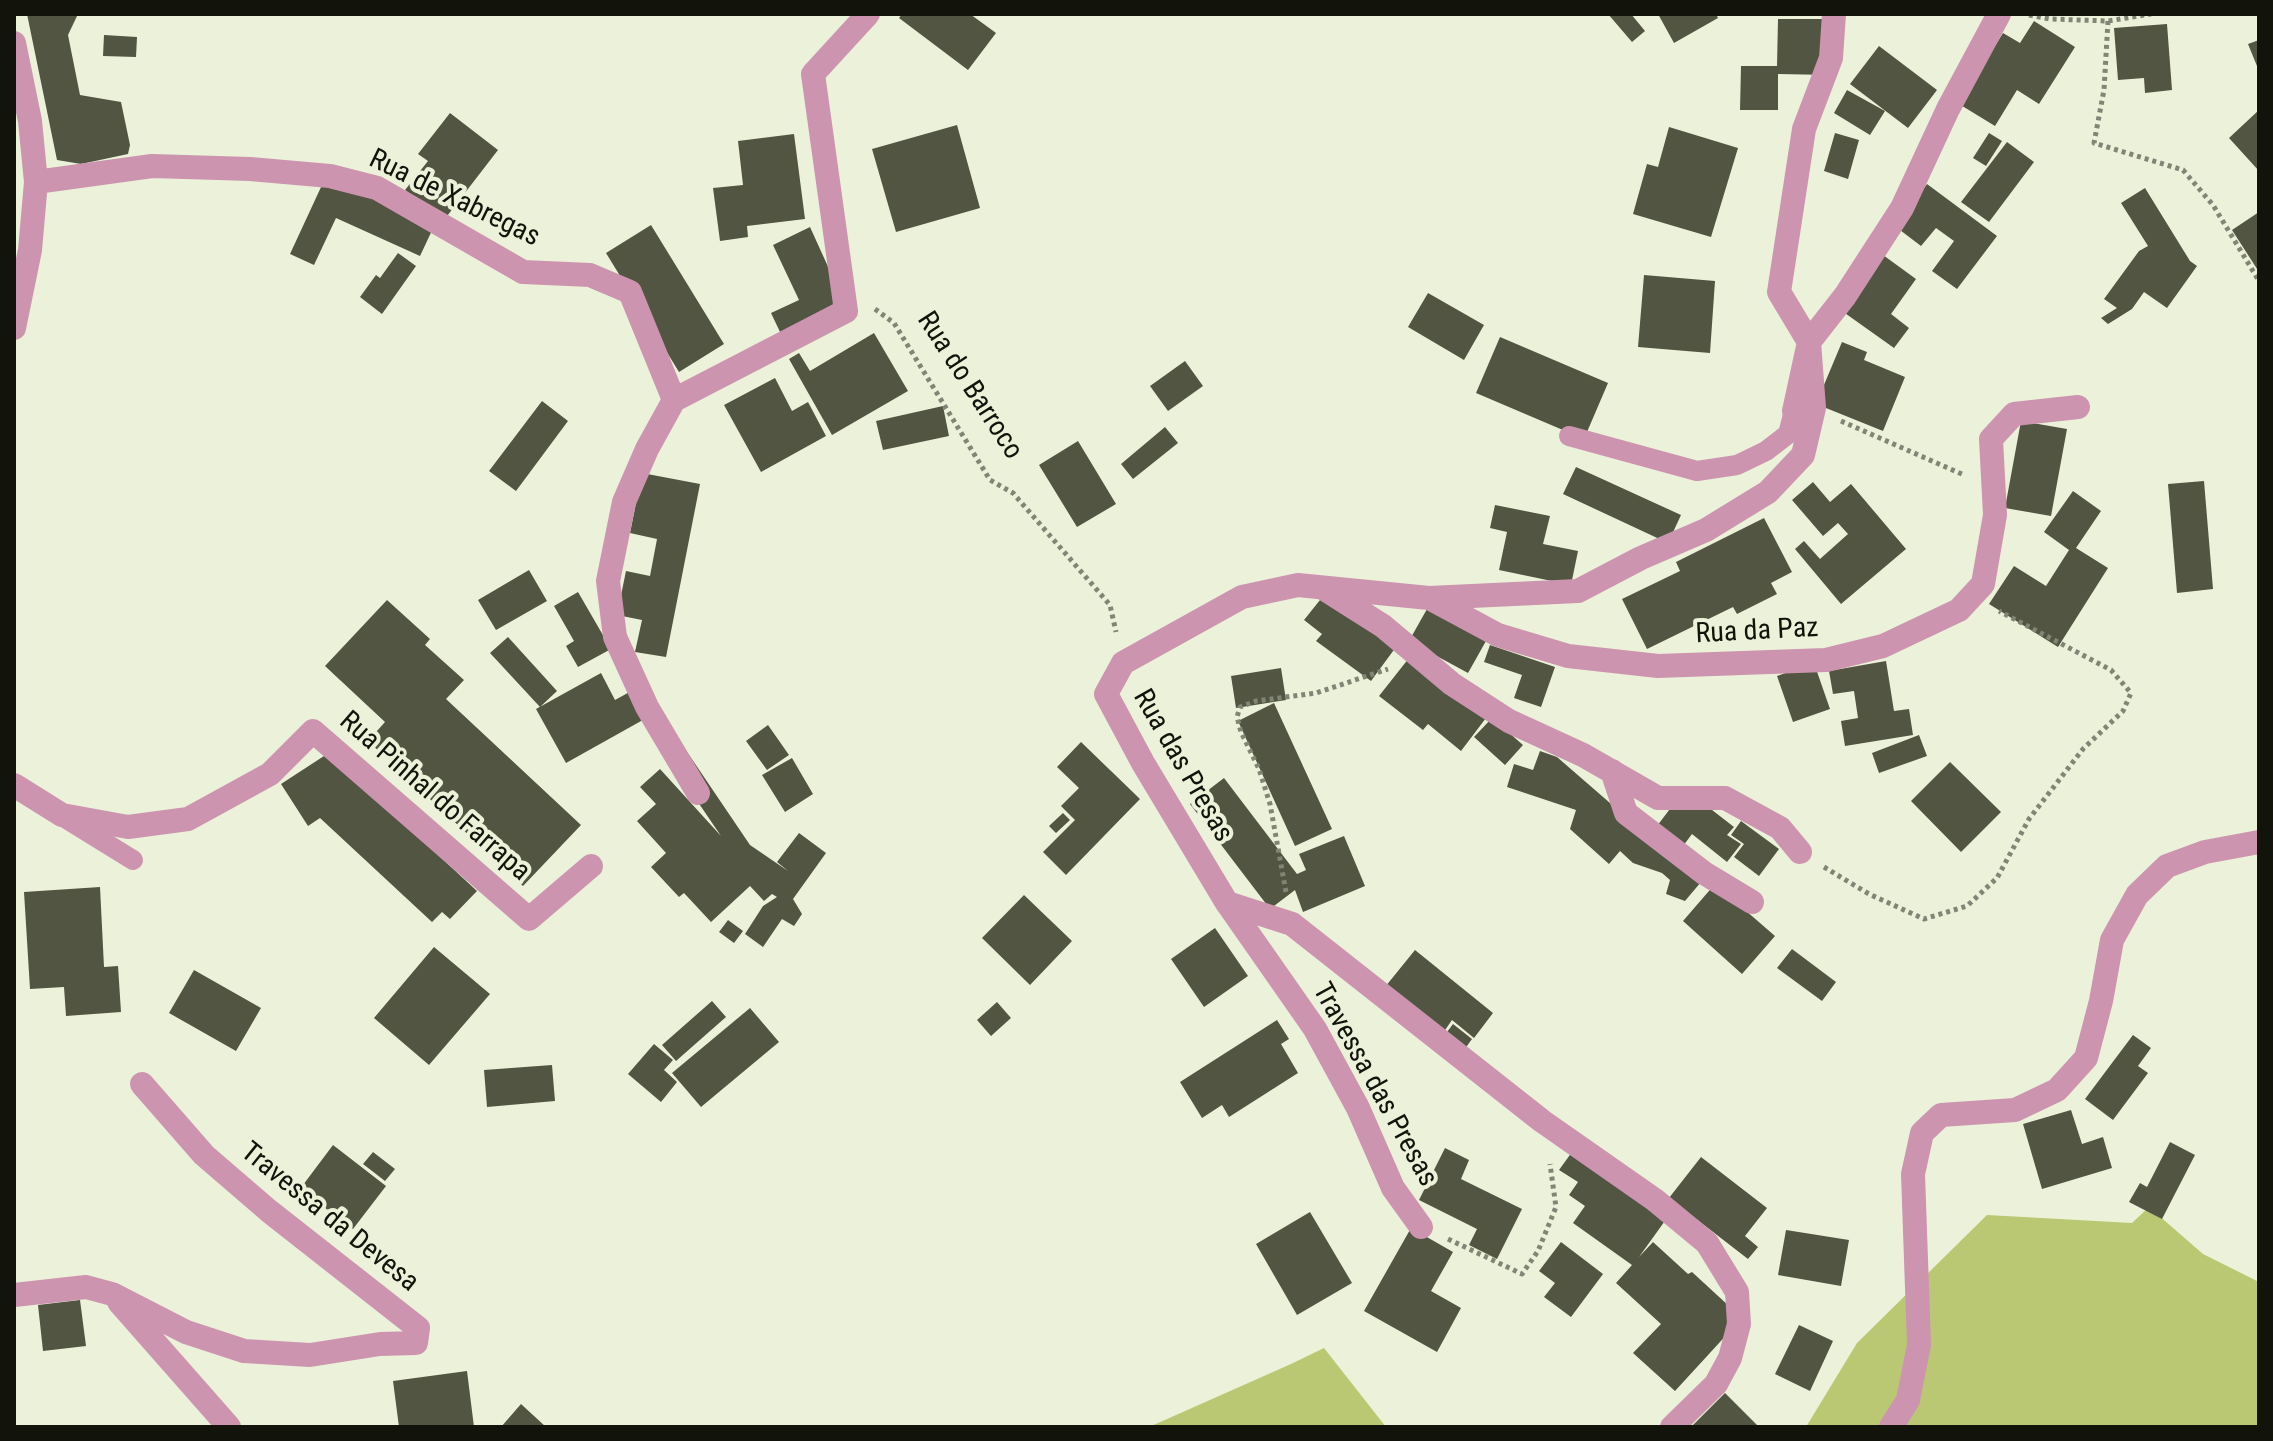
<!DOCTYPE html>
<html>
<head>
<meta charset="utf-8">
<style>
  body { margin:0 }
  #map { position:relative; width:2273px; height:1441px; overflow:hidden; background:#ecf2da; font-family:"Roboto Condensed",sans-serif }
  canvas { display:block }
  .frame { position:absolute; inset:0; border:16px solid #12130b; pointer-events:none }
</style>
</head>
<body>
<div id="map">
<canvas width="2273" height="1441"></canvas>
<div class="frame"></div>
</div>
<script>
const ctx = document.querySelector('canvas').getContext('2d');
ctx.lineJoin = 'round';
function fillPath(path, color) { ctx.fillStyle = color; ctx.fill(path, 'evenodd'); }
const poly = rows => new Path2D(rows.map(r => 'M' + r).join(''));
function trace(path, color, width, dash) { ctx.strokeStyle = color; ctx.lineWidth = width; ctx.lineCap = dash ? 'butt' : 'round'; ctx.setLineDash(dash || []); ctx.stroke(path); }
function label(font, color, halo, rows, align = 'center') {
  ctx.font = font + ' "Roboto Condensed",sans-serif'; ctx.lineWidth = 8; ctx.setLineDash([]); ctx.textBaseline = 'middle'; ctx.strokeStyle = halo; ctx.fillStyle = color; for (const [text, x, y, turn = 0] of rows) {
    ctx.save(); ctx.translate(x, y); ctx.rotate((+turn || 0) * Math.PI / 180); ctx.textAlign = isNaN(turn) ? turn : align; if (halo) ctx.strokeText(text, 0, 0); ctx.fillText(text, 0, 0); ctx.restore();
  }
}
const forest = poly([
  [2149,1207,2203,1254,2259,1282,2259,1427,1806,1427,1857,1343,1987,1215,2132,1223],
  [1324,1348,1386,1427,1149,1427,1291,1364]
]);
const building = poly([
  [27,14,78,14,68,35,80,95,121,102,130,145,128,154,81,164,57,160],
  [902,14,970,14,996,33,968,70,899,18],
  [1608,14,1631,14,1645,31,1632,42],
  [1658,14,1716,14,1718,18,1674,43],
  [1778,19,1829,19,1829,75,1778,74,1778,110,1740,110,1741,66,1777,66],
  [2034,21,2075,47,2039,104,2017,90,1995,126,1959,104,2003,33,2020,43],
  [2167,24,2172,90,2145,93,2144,78,2118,80,2114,28],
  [104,35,137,37,136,57,103,56],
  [2259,40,2259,71,2248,44],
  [1879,46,1937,90,1908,128,1850,84],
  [1847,90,1885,111,1870,135,1834,113],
  [2259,110,2259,171,2229,138],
  [450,113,498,150,444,220,405,190,428,161,418,154],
  [957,125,980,208,896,232,872,149],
  [1669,127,1738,148,1711,237,1633,214,1647,164,1658,167],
  [1835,133,1859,140,1848,179,1824,171],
  [1989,133,2002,141,1986,166,1973,158],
  [794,134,805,219,747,226,748,237,720,241,713,188,743,185,738,141],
  [2007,142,2034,162,1989,222,1961,202],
  [328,172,436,222,420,256,336,218,314,265,290,254],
  [1927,184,1997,236,1957,289,1932,271,1954,241,1936,228,1921,246,1896,227],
  [2145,188,2190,261,2197,266,2167,308,2144,292,2132,309,2108,324,2101,318,2117,308,2104,299,2139,251,2148,246,2121,203],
  [2259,212,2259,272,2232,230],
  [651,225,724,344,679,372,606,253],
  [810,227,845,304,781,334,771,313,799,300,773,245],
  [398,253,416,266,382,314,360,297,376,275,380,278],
  [1883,255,1916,279,1891,314,1909,328,1894,348,1842,311],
  [1644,275,1715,281,1710,353,1638,347],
  [1428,293,1484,325,1464,360,1408,327],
  [874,333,908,391,832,435,789,359,799,353,810,371],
  [1500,337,1608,383,1584,439,1476,393],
  [1842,342,1867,352,1864,360,1905,377,1883,431,1816,404],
  [1185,361,1203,386,1168,411,1150,386],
  [775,378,792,411,808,402,826,436,761,472,724,405],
  [542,401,568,421,516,491,489,471],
  [943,406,949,436,883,450,876,421],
  [2021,421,2067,429,2051,516,2005,508],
  [1165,427,1178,443,1133,479,1121,464],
  [1078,441,1116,504,1077,527,1039,465],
  [1576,467,1681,515,1668,543,1563,494],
  [642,473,700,484,666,657,635,652,642,620,617,615,626,571,650,576,657,539,630,533],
  [2204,481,2213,589,2177,593,2168,484],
  [1813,482,1830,502,1851,484,1906,549,1841,604,1795,549,1804,541,1820,559,1848,534,1838,523,1823,536,1792,500],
  [2073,491,2101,511,2076,548,2108,568,2058,647,1989,604,2014,566,2046,586,2069,550,2044,532],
  [1495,505,1550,516,1543,544,1578,551,1571,585,1499,570,1507,532,1490,528],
  [1764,518,1792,572,1771,583,1777,594,1737,614,1733,607,1647,649,1622,599,1680,571,1676,562],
  [529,570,547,601,496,630,478,600],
  [578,592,611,649,578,667,566,646,574,641,554,606],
  [1324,595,1396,647,1371,681,1316,641,1322,634,1304,620],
  [387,600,430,639,425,645,464,680,446,699,581,825,523,886,368,741,385,722,325,666],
  [1427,609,1486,641,1468,673,1409,641],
  [508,637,557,691,540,707,490,653],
  [1490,645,1555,667,1541,707,1514,698,1522,675,1484,662],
  [1409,658,1486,718,1461,751,1428,724,1423,730,1379,696],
  [1886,661,1894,711,1909,709,1913,735,1845,746,1841,721,1858,718,1854,691,1833,694,1829,671],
  [1814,663,1830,709,1793,722,1777,676],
  [1281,668,1286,700,1236,708,1231,676],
  [601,673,615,700,635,689,650,716,566,763,536,709],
  [1274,703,1332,829,1295,846,1238,721],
  [1492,718,1523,745,1505,765,1474,737],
  [768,725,789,755,767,770,746,741],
  [1919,735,1927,756,1879,773,1872,753],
  [1081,742,1140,799,1066,875,1043,852,1075,820,1061,806,1079,788,1057,767],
  [683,746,750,845,788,871,777,862,799,833,826,853,793,899,802,914,794,926,782,919,763,947,745,934,763,906,777,897,772,894,764,901,750,886,711,922,684,893,679,897,651,867,666,853,637,821,656,804,640,787,660,769,721,836,668,758],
  [1540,751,1557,757,1701,882,1685,901,1666,894,1670,880,1662,873,1633,863,1620,851,1609,864,1570,829,1576,810,1507,787,1514,764,1533,770],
  [324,756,331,756,477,891,450,919,442,912,432,922,320,818,308,826,281,784],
  [792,758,813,794,785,812,762,775],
  [1950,762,2001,812,1961,852,1911,801],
  [1224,778,1297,874,1306,870,1299,854,1344,836,1365,886,1303,912,1295,890,1270,909,1190,804],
  [1685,789,1734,827,1727,835,1741,844,1727,862,1692,834,1683,846,1657,826],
  [1063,813,1070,820,1056,833,1049,826],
  [1741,821,1779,849,1759,876,1734,857,1744,844,1731,835],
  [1715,884,1775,936,1742,974,1683,921],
  [100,887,104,967,118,966,121,1012,66,1016,64,987,30,989,24,892],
  [1024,895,1072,941,1030,985,982,938],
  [728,920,743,931,734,943,719,932],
  [1215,928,1248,976,1204,1007,1171,959],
  [434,947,490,994,429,1065,374,1018],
  [1792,949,1836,982,1822,1001,1777,968],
  [1415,950,1493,1013,1474,1038,1452,1020,1443,1033,1385,987],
  [194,970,261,1008,236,1051,169,1013],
  [712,1001,726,1017,676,1061,662,1045],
  [997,1002,1011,1018,991,1036,977,1020],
  [750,1008,779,1042,701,1107,672,1073],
  [1277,1020,1289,1039,1281,1044,1298,1073,1229,1117,1222,1105,1202,1118,1180,1082],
  [1453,1024,1472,1039,1464,1050,1444,1036],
  [2133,1035,2151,1048,2138,1066,2148,1073,2113,1120,2085,1099],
  [654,1044,673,1060,664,1070,677,1082,661,1102,628,1074],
  [552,1065,555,1101,487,1107,484,1070],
  [2071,1110,2082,1144,2103,1137,2112,1168,2042,1189,2023,1124],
  [2170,1142,2195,1155,2162,1219,2129,1202,2140,1183,2147,1187],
  [333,1145,386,1186,353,1229,300,1189],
  [1445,1148,1469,1160,1461,1179,1522,1209,1497,1259,1469,1245,1477,1229,1419,1200],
  [373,1152,395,1169,385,1181,363,1164],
  [1572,1152,1667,1218,1639,1257,1653,1242,1688,1274,1692,1272,1742,1318,1675,1391,1633,1353,1661,1324,1616,1283,1632,1265,1573,1223,1585,1206,1569,1195,1578,1182,1559,1170],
  [1701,1157,1767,1208,1745,1236,1758,1247,1748,1259,1669,1198],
  [1310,1212,1352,1283,1297,1315,1256,1244],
  [1411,1228,1453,1252,1431,1291,1461,1308,1437,1352,1364,1311],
  [1786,1230,1849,1240,1841,1286,1778,1275],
  [1561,1242,1603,1274,1571,1317,1544,1297,1555,1283,1539,1271],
  [80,1300,86,1346,43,1351,38,1305],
  [1799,1325,1833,1341,1810,1391,1775,1374],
  [467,1371,474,1427,399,1427,393,1381],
  [1725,1393,1759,1427,1691,1427],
  [521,1404,546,1427,501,1427]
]);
const path = poly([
  [2029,15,2050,19,2108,21,2151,14],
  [2108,21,2104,90,2094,143,2183,170,2213,205,2259,281],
  [875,309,894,323,990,480,1013,493,1110,605,1116,632],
  [1841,421,1964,475],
  [1824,867,1869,894,1924,919,1967,906,1997,878,2029,819,2083,749,2123,711,2131,693,2111,670,1999,611],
  [1286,892,1270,804,1259,769,1241,732,1237,717,1240,707,1256,701,1316,693,1388,669],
  [1448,1239,1522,1274,1538,1251,1556,1207,1550,1164]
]);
const service = poly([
  [1569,436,1697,471,1737,465,1766,451,1788,434,1794,411],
  [65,818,133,860]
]);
const minor = poly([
  [14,43,30,121,36,182,30,250,14,328],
  [36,182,152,166,250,169,330,176,377,188,523,272,590,275,630,292,674,400],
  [1794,411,1809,342,1845,296,1902,208,1948,109,1999,14],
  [1323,588,1383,626,1452,684,1509,721,1583,755,1658,798,1725,798,1780,828,1800,852],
  [1431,599,1498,635,1568,656,1658,666,1826,660,1883,646,1959,610,1983,584,1995,515,1991,439,2014,414,2078,407],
  [1612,771,1626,813,1704,873,1752,902],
  [14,785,62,815,128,827,188,819,270,774,313,731,529,919,591,866],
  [698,793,647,707,615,637,608,581,624,502,647,449,674,400,846,311,813,74,868,14],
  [1227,903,1292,924,1542,1121,1655,1200,1707,1243,1737,1292,1739,1324,1730,1358,1716,1384,1672,1427],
  [1421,1227,1393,1188,1358,1108,1315,1029,1227,903,1143,763,1106,694,1123,663,1242,597,1298,585,1429,598,1578,591,1641,558,1706,530,1768,492,1803,455,1814,408,1809,342,1779,292,1804,129,1831,58,1834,14],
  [14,1295,86,1287,112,1294,186,1332,244,1351,310,1355,380,1344,416,1343,418,1328,269,1211,204,1155,142,1084],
  [119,1302,229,1427],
  [1891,1427,1908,1400,1919,1345,1913,1174,1922,1133,1941,1115,2015,1110,2057,1090,2086,1058,2101,1001,2112,940,2137,895,2167,866,2205,852,2259,842]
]);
const streetNames = [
  ["Rua de Xabregas",454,199,26],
  ["Rua do Barroco",969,386,57],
  ["Rua da Paz",1757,632,-3],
  ["Rua das Presas",1182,766,60],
  ["Rua Pinhal do Farrapa",434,797,41],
  ["Travessa das Presas",1374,1085,61],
  ["Travessa da Devesa",329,1218,39]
];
fillPath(forest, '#bac873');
fillPath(building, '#515541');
trace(path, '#818575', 5, [4, 4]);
trace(service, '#cd94b0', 20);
trace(minor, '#cd94b0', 24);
label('28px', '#12130b', '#ecf2da', streetNames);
</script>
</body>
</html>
